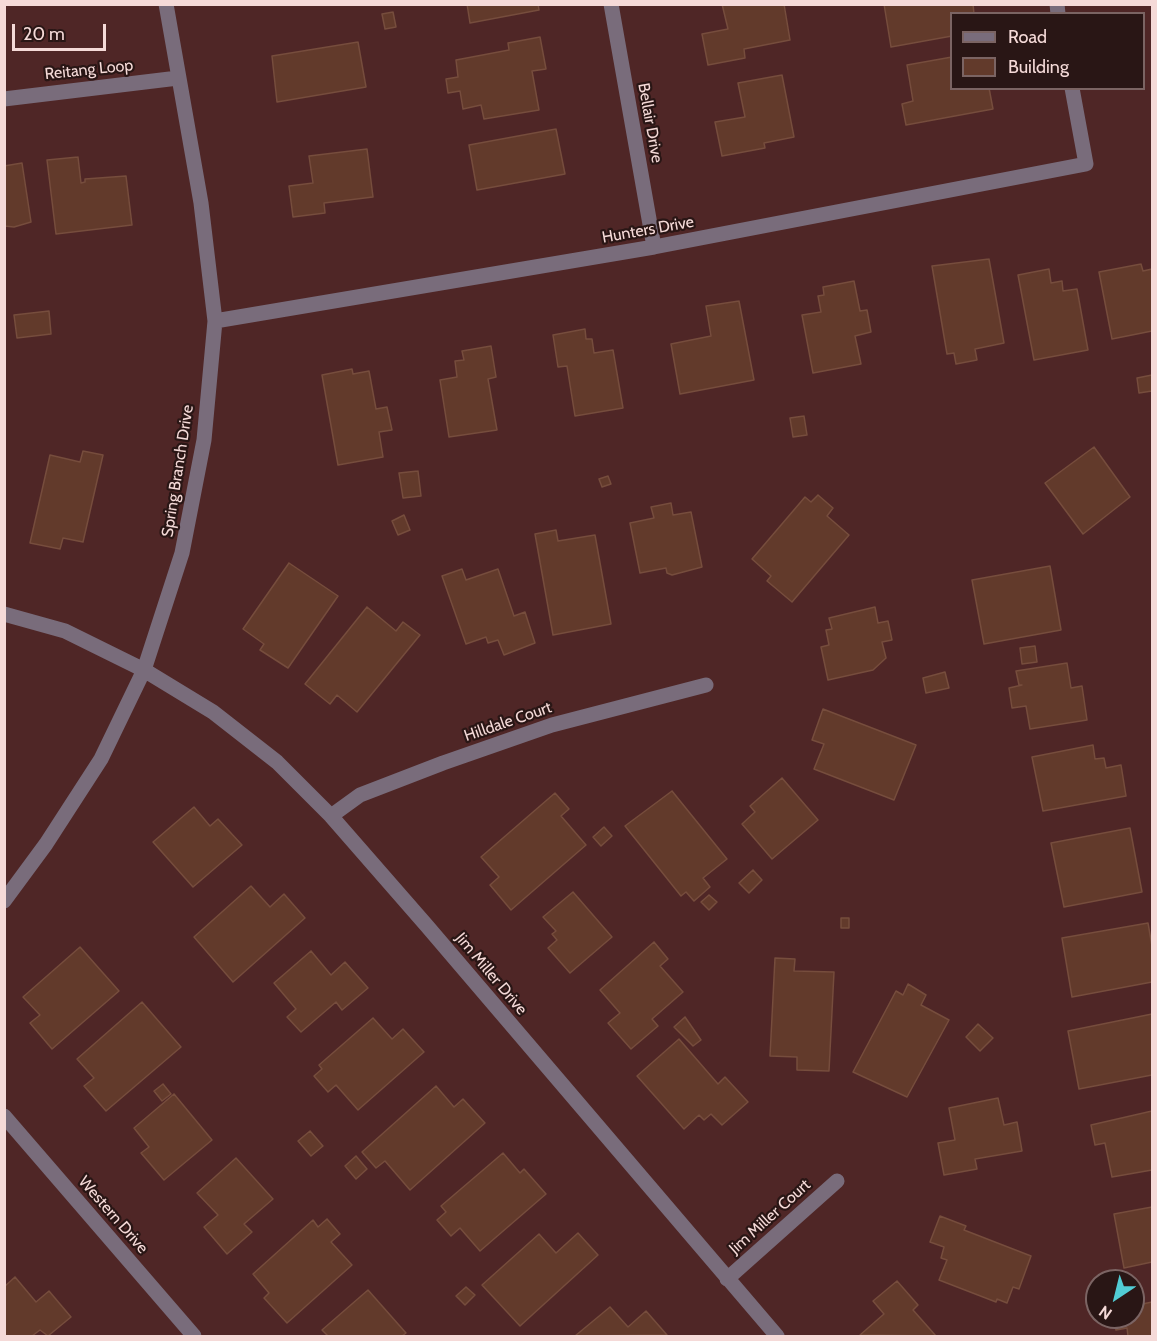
<!DOCTYPE html>
<html>
<head>
<meta charset="utf-8">
<style>
  body { margin:0 }
  #map { position:relative; width:1157px; height:1341px; overflow:hidden; background:#4f2626; font-family:Cabin,sans-serif }
  canvas { display:block }
  .frame { position:absolute; inset:0; border:6px solid #f5dad8; pointer-events:none }
  .legend { position:absolute; left:950px; top:12px; width:195px; height:78px; box-sizing:border-box; background:#291615; border:2px solid #7b6463; margin:0; padding:8px 10px; list-style:none; font-size:18px; color:#f5dad8 }
  .legend li { display:flex; align-items:center; gap:12px; height:30px }
  .legend b { width:30px; border:2px solid #7b6463 }
  .north { position:absolute; left:1085px; top:1269px; width:60px; height:60px; box-sizing:border-box; background:#291615; border:2px solid #7b6463; border-radius:50%; rotate:215deg; font-size:16px; font-weight:700; line-height:24px; text-align:center; color:#f5dad8 }
  .north::after { content:''; display:block; margin:auto; width:21px; height:27px; background:#51ccd4; clip-path:polygon(50% 0,100% 100%,50% 72%,0 100%) }
  .scale { position:absolute; left:12px; top:24px; width:94px; height:27px; box-sizing:border-box; border:3px solid #f5dad8; border-top:0; padding-left:8px; font-size:18px; line-height:21px; white-space:nowrap; color:#f5dad8; -webkit-text-stroke:4px #291615; paint-order:stroke }
</style>
</head>
<body>
<div id="map">
<canvas width="1157" height="1341"></canvas>
<div class="frame"></div>
<ul class="legend">
<li><b style="height:8px;background:#796c7b"></b>Road</li>
<li><b style="height:16px;background:#623a2b"></b>Building</li>
</ul>
<div class="north">N</div>
<div class="scale">20 m</div>
</div>
<script>
const ctx = document.querySelector('canvas').getContext('2d');
ctx.lineJoin = 'round';
function fillPath(path, color) { ctx.fillStyle = color; ctx.fill(path, 'evenodd'); }
const poly = rows => new Path2D(rows.map(r => 'M' + r).join(''));
function trace(path, color, width, dash) { ctx.strokeStyle = color; ctx.lineWidth = width; ctx.lineCap = dash ? 'butt' : 'round'; ctx.setLineDash(dash || []); ctx.stroke(path); }
function label(font, color, halo, rows, align = 'center') {
  ctx.font = font + ' Cabin,sans-serif'; ctx.lineWidth = 4.5; ctx.setLineDash([]); ctx.textBaseline = 'middle'; ctx.strokeStyle = halo; ctx.fillStyle = color; for (const [text, x, y, turn = 0] of rows) {
    ctx.save(); ctx.translate(x, y); ctx.rotate((+turn || 0) * Math.PI / 180); ctx.textAlign = isNaN(turn) ? turn : align; if (halo) ctx.strokeText(text, 0, 0); ctx.fillText(text, 0, 0); ctx.restore();
  }
}
const building = poly([
  [467,4,538,4,539,10,470,23,467,4],
  [784,4,790,40,744,49,745,58,708,65,702,34,728,29,722,4,784,4],
  [884,4,973,4,974,14,952,14,952,36,891,47,884,4],
  [393,12,396,27,385,29,382,14,393,12],
  [540,37,546,69,532,71,539,110,484,119,481,105,463,109,460,91,448,93,446,79,458,77,456,60,509,50,508,43,540,37],
  [358,42,366,87,277,102,272,56,358,42],
  [952,57,952,88,989,88,993,109,906,125,902,104,913,101,907,65,952,57],
  [782,75,794,137,764,143,765,148,722,156,715,122,745,117,738,83,782,75],
  [556,129,565,174,477,190,469,145,556,129],
  [367,149,373,197,324,203,325,213,293,217,289,186,313,183,309,156,367,149],
  [78,157,81,183,85,182,85,179,126,176,132,225,56,234,47,160,78,157],
  [22,163,31,222,14,227,4,226,4,166,22,163],
  [989,259,1004,343,975,349,977,360,956,364,954,353,947,354,932,266,989,259],
  [1141,264,1143,271,1152,269,1152,331,1112,339,1099,272,1141,264],
  [1049,269,1051,283,1062,281,1063,291,1077,289,1088,350,1034,360,1018,275,1049,269],
  [854,281,860,311,867,310,871,332,855,336,861,364,813,373,802,315,821,312,818,296,824,295,823,287,854,281],
  [739,301,754,380,680,394,671,344,711,336,706,306,739,301],
  [49,311,51,334,17,338,14,315,49,311],
  [585,329,586,339,592,339,594,353,613,350,623,408,575,416,567,366,558,367,553,335,585,329],
  [491,346,496,377,488,379,497,430,449,437,440,380,457,377,455,361,464,360,462,351,491,346],
  [352,369,353,374,369,371,376,409,387,407,392,430,379,432,383,457,338,465,322,375,352,369],
  [1152,375,1152,391,1139,393,1137,378,1152,375],
  [804,416,807,435,793,437,790,418,804,416],
  [1094,447,1130,497,1083,534,1045,483,1094,447],
  [83,451,103,455,83,542,63,538,60,549,30,543,50,455,80,462,83,451],
  [418,471,421,496,403,498,399,473,418,471],
  [608,476,611,484,602,487,599,479,608,476],
  [818,495,833,508,827,516,849,535,792,602,767,581,771,576,752,559,805,497,811,502,818,495],
  [671,503,673,515,691,512,702,567,672,575,667,573,666,568,640,573,630,523,654,518,651,507,671,503],
  [404,515,410,530,398,535,392,521,404,515],
  [556,530,558,541,595,535,611,624,553,635,535,534,556,530],
  [289,563,338,596,288,668,260,650,264,644,243,629,289,563],
  [1050,566,1061,630,984,644,972,580,1050,566],
  [462,569,466,580,498,569,514,616,525,612,535,643,504,655,498,640,488,643,486,637,466,644,442,576,462,569],
  [367,607,396,631,403,622,420,635,357,712,337,695,330,704,305,684,367,607],
  [875,607,878,623,888,621,892,640,882,642,886,658,873,670,828,680,821,647,829,645,826,630,832,629,829,618,875,607],
  [1035,646,1037,662,1022,664,1020,648,1035,646],
  [1067,663,1071,688,1082,686,1087,720,1030,729,1026,706,1012,708,1009,688,1022,685,1019,685,1016,671,1067,663],
  [945,672,949,688,926,693,923,678,945,672],
  [823,709,916,745,894,800,814,769,824,744,812,740,823,709],
  [1093,745,1095,759,1104,758,1106,768,1121,765,1126,796,1043,811,1032,757,1093,745],
  [782,778,818,820,772,859,742,824,755,812,750,806,782,778],
  [672,791,727,859,703,878,710,887,694,901,686,892,681,896,625,826,672,791],
  [555,793,569,809,561,816,586,845,511,910,490,885,499,877,481,857,555,793],
  [194,807,210,826,218,819,242,845,193,887,153,842,194,807],
  [604,827,612,836,601,846,593,837,604,827],
  [1130,828,1142,892,1064,907,1051,843,1130,828],
  [753,870,762,880,749,893,739,883,753,870],
  [251,886,270,907,284,894,305,918,233,982,194,937,251,886],
  [573,892,612,937,570,973,548,948,557,940,552,934,556,931,543,917,573,892],
  [709,895,717,902,709,910,701,902,709,895],
  [841,918,849,918,849,928,841,928,841,918],
  [1148,923,1152,946,1152,982,1072,997,1062,938,1148,923],
  [654,942,668,959,660,966,683,992,652,1019,658,1026,631,1049,608,1023,620,1013,600,990,654,942],
  [80,947,119,991,52,1049,30,1023,40,1015,23,997,80,947],
  [311,951,331,975,345,962,368,988,342,1010,336,1002,301,1032,287,1017,296,1009,274,983,311,951],
  [775,958,795,959,794,971,834,972,829,1071,797,1070,797,1057,770,1056,775,958],
  [908,984,926,995,921,1005,949,1020,907,1097,853,1072,896,991,903,995,908,984],
  [142,1002,181,1047,106,1111,84,1086,94,1078,77,1059,142,1002],
  [1152,1014,1152,1075,1079,1089,1068,1031,1152,1014],
  [685,1017,701,1040,693,1046,674,1027,685,1017],
  [373,1018,392,1039,403,1029,424,1052,358,1110,336,1085,328,1092,314,1076,322,1069,319,1065,373,1018],
  [978,1024,993,1038,980,1051,966,1037,978,1024],
  [679,1039,718,1084,725,1077,748,1102,722,1125,711,1114,704,1120,699,1115,684,1129,637,1076,679,1039],
  [163,1084,171,1094,162,1101,154,1091,163,1084],
  [436,1086,454,1107,463,1099,485,1123,410,1190,385,1161,376,1168,362,1152,436,1086],
  [174,1094,212,1140,164,1180,141,1153,149,1147,134,1128,174,1094],
  [998,1098,1004,1125,1017,1122,1022,1151,975,1159,977,1169,944,1175,938,1143,955,1140,949,1108,998,1098],
  [1152,1111,1152,1170,1112,1177,1105,1143,1095,1145,1091,1125,1152,1111],
  [310,1131,323,1146,311,1156,298,1141,310,1131],
  [503,1153,520,1173,524,1169,546,1194,480,1251,460,1228,451,1236,437,1220,446,1212,441,1206,503,1153],
  [356,1156,367,1169,356,1179,345,1166,356,1156],
  [236,1158,273,1199,244,1224,252,1232,227,1254,204,1227,218,1215,197,1193,236,1158],
  [1152,1207,1152,1262,1124,1268,1114,1214,1152,1207],
  [940,1216,966,1226,964,1230,1031,1256,1019,1289,1013,1287,1007,1303,997,1299,996,1302,939,1280,947,1260,941,1258,944,1247,930,1242,940,1216],
  [327,1219,340,1234,331,1242,352,1265,287,1323,264,1298,269,1293,253,1274,313,1220,318,1227,327,1219],
  [578,1233,598,1255,520,1326,482,1285,539,1234,556,1253,578,1233],
  [15,1277,36,1302,49,1291,71,1317,48,1336,40,1330,32,1336,4,1336,4,1287,15,1277],
  [897,1281,918,1305,913,1310,936,1336,860,1335,884,1314,873,1301,897,1281],
  [466,1287,475,1295,465,1305,456,1296,466,1287],
  [368,1290,406,1333,402,1336,328,1336,322,1330,368,1290],
  [1152,1302,1152,1336,1128,1336,1127,1328,1116,1330,1113,1317,1133,1317,1133,1306,1152,1302],
  [610,1307,628,1327,646,1311,667,1335,575,1336,610,1307]
]);
const minor = poly([
  [611,4,654,247],
  [1057,4,1058,14],
  [4,99,178,78],
  [215,321,654,247,1086,164,1072,88],
  [4,614,65,631,144,670,213,712,277,762,331,816,427,926,777,1336],
  [331,816,360,795,443,763,552,725,706,685],
  [4,901,46,844,101,759,144,670,182,553,204,440,215,321,201,203,166,4],
  [4,1116,194,1336],
  [727,1279,837,1181]
]);
const streetNames = [
  ["Reitang Loop",89,70,-6],
  ["Bellair Drive",650,123,80],
  ["Hunters Drive",648,230,-10],
  ["Spring Branch Drive",178,471,-81],
  ["Hilldale Court",508,722,-19],
  ["Jim Miller Drive",491,974,50],
  ["Western Drive",113,1215,49],
  ["Jim Miller Court",770,1217,-42]
];
fillPath(building, '#623a2b');
trace(building, '#764d3d', 1.5);
trace(minor, '#796c7b', 15);
label('16px', '#f5dad8', '#291615', streetNames);
</script>
</body>
</html>
